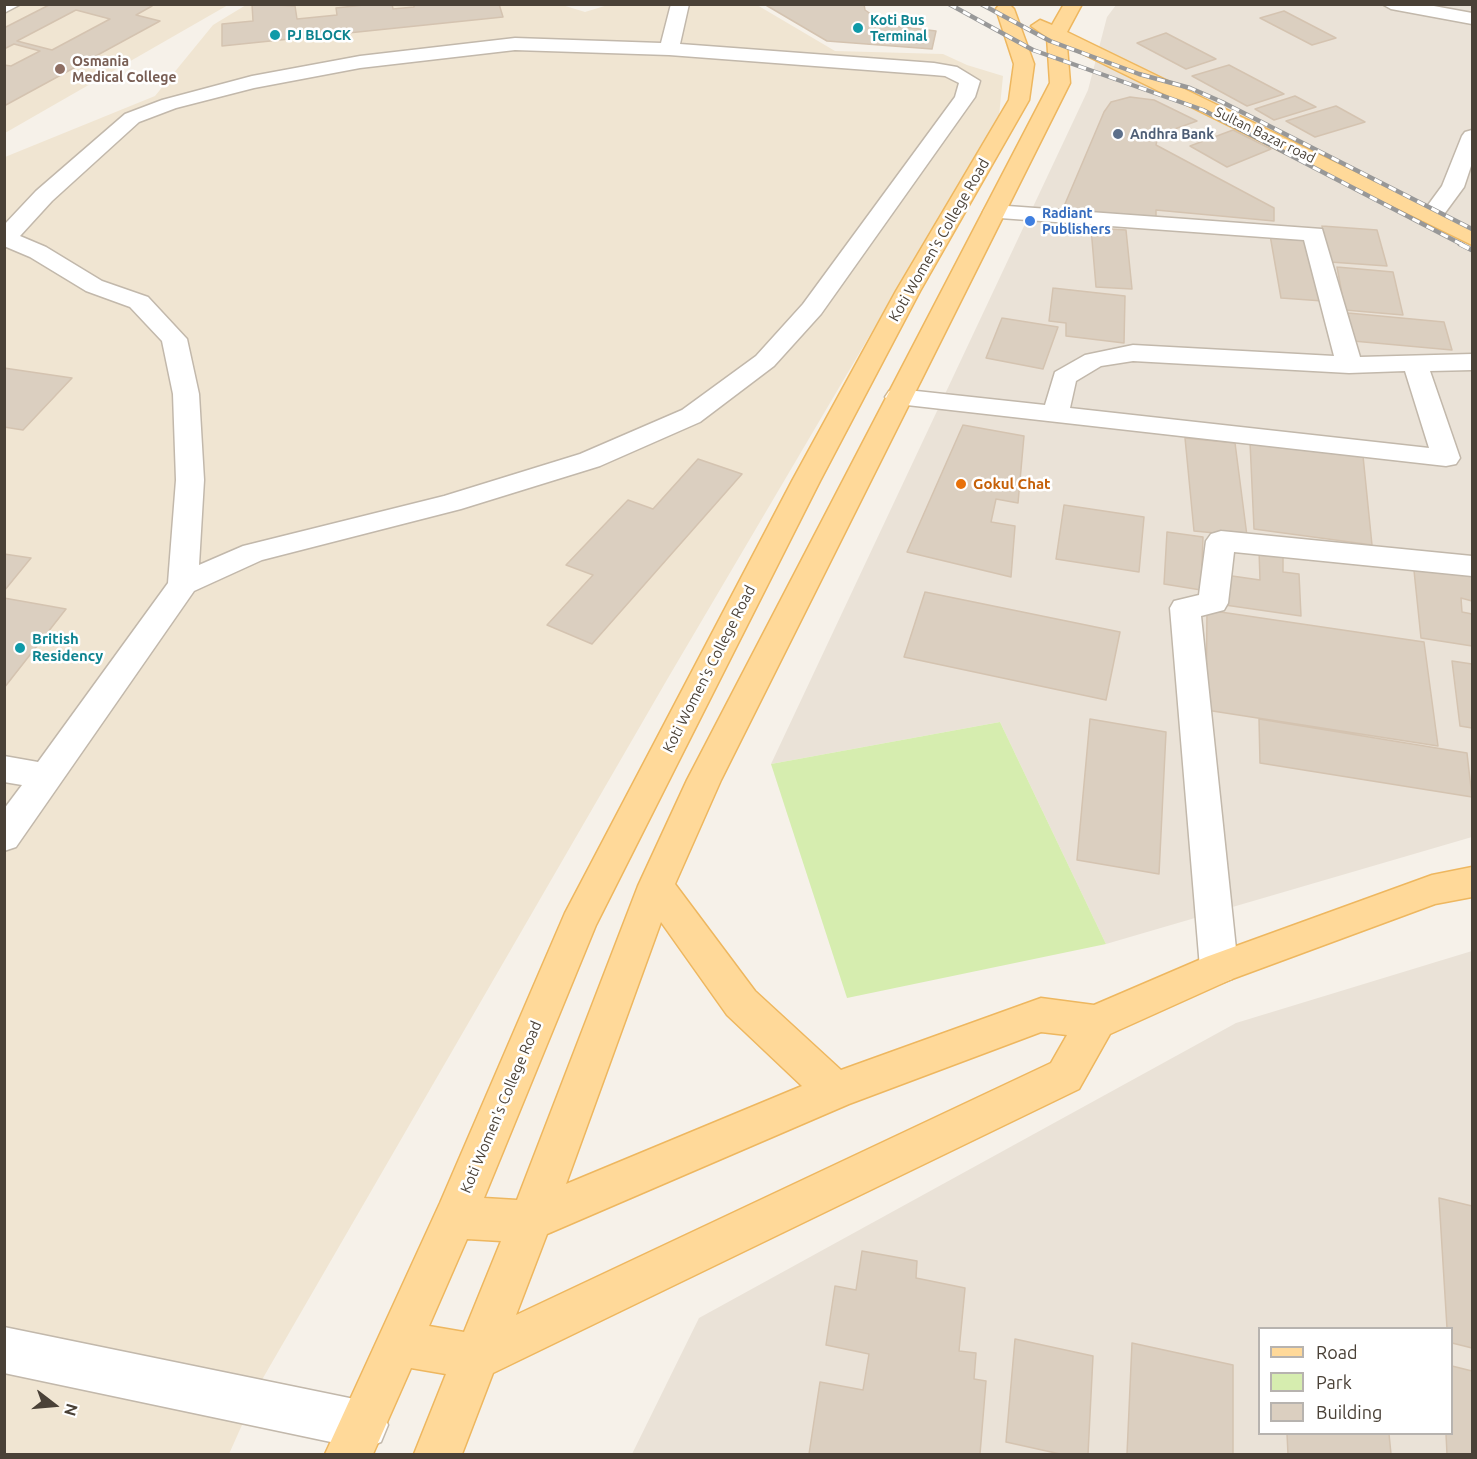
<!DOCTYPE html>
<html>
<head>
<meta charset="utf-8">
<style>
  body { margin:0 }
  #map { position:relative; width:1477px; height:1459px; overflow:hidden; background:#f6f1e9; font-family:Ubuntu,sans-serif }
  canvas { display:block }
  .frame { position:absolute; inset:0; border:6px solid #4a4137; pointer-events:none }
  .legend { position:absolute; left:1258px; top:1327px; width:195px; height:108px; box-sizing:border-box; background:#fff; border:2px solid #b7b3af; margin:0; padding:8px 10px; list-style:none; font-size:18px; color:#4a4137 }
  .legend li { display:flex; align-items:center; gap:12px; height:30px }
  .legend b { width:30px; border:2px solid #b7b3af }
  .north { position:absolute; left:24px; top:1375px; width:60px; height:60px; -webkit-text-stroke:4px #fff; paint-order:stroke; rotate:106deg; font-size:16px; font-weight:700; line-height:24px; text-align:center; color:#4a4137 }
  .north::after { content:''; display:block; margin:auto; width:21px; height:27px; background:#4a4137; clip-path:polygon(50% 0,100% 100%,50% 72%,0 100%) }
</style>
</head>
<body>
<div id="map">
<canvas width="1477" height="1459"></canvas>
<div class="frame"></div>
<ul class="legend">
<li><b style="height:8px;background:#ffd999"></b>Road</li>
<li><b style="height:16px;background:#d6edaf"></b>Park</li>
<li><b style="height:16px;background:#dbcfc0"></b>Building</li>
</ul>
<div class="north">N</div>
</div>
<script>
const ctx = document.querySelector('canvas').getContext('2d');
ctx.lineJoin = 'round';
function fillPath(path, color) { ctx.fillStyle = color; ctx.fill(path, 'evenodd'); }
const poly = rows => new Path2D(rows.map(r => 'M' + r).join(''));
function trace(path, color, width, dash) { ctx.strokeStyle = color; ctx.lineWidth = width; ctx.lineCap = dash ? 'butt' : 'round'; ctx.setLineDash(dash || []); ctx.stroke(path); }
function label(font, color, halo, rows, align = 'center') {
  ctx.font = font + ' Ubuntu,sans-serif'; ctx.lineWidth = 5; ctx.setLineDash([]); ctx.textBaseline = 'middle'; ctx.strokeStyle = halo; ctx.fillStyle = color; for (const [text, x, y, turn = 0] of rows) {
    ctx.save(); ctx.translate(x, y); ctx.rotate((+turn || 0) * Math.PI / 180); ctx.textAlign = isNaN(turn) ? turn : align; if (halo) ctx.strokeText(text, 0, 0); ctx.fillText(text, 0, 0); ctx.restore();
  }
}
const residential = poly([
  [1116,5,1472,5,1472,837,1106,944,1000,722,771,764,1088,90,1107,17],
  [1472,951,1472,1454,632,1454,699,1318,1236,1023],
  [1260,1328,1452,1328,1452,1434,1260,1434]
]);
const education = poly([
  [559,4,585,12,611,4,757,5,835,51,943,54,967,65,1003,76,999,116,668,678,263,1378,229,1454,5,1454,5,157,155,96,213,25,246,5],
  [5,5,228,5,5,133]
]);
const green = poly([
  [1000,722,1106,944,847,998,771,764]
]);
const building = poly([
  [51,4,144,4,152,6,136,15,160,21,4,106,4,65,11,66,40,51,14,44,4,49,4,28,51,4],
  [76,10,110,19,52,50,17,41,76,10],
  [252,4,295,6,297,19,337,15,336,8,373,4,392,4,393,9,414,7,414,4,499,4,503,17,222,46,222,24,253,21,252,4],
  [764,4,864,4,865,10,887,25,936,31,932,49,827,41,764,4],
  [1284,11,1336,38,1312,45,1260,18,1284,11],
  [1166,33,1216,59,1186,69,1137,43,1166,33],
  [1229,65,1284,94,1247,106,1192,76,1229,65],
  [1295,96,1316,107,1274,120,1255,109,1295,96],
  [1130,97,1154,100,1197,121,1158,135,1156,145,1274,208,1274,221,1156,210,1156,220,1062,211,1104,112,1111,102,1130,97],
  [1336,106,1365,122,1315,137,1286,121,1336,106],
  [1233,130,1271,149,1227,167,1190,146,1233,130],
  [1322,226,1377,230,1387,266,1330,262,1322,226],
  [1091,228,1126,230,1132,289,1096,287,1091,228],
  [1270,235,1308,238,1323,301,1281,298,1270,235],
  [1337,267,1393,272,1403,315,1345,310,1337,267],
  [1053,288,1125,296,1124,343,1066,336,1066,323,1049,321,1053,288],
  [1348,313,1444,322,1452,350,1353,341,1348,313],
  [1002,318,1058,327,1043,369,986,358,1002,318],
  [4,368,72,378,23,430,4,427,4,368],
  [963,425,1024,436,1018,503,996,499,991,522,1015,526,1011,577,907,552,963,425],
  [1185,438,1235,443,1247,536,1194,531,1185,438],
  [1250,442,1363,456,1372,545,1254,529,1250,442],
  [698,459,742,474,592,644,547,625,593,575,566,565,628,500,653,509,698,459],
  [1064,505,1144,517,1139,572,1056,559,1064,505],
  [1167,532,1203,537,1201,590,1164,584,1167,532],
  [1259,550,1283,553,1283,572,1299,574,1301,616,1225,605,1225,575,1260,580,1259,550],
  [4,554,31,558,4,591,4,554],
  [1413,561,1472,570,1472,601,1461,598,1462,612,1472,614,1472,646,1421,638,1413,561],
  [925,592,1120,632,1106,700,904,657,925,592],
  [4,598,66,609,4,688,4,598],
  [1207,610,1424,642,1438,746,1206,710,1207,610],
  [1452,661,1472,664,1472,728,1460,726,1452,661],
  [1090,719,1166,732,1159,874,1077,860,1090,719],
  [1259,719,1467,753,1472,797,1260,763,1259,719],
  [1439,1198,1472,1206,1472,1348,1452,1343,1452,1328,1447,1328,1439,1198],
  [862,1251,917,1261,916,1278,965,1288,959,1351,976,1353,974,1379,986,1381,980,1454,809,1454,820,1382,863,1390,869,1354,826,1345,835,1286,856,1290,862,1251],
  [1015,1339,1093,1356,1088,1454,1060,1454,1006,1442,1015,1339],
  [1132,1343,1233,1365,1233,1454,1127,1454,1132,1343],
  [1452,1366,1472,1371,1472,1454,1447,1454,1446,1434,1452,1434,1452,1366],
  [1287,1434,1389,1434,1391,1454,1288,1454,1287,1434]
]);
const minor = poly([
  [4,4,21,4,4,13,4,4],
  [671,4,689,4,680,44,934,63,957,67,980,81,975,97,821,314,774,366,700,422,600,466,461,509,262,560,194,591,16,847,4,851,4,809,22,785,4,782,4,756,38,762,168,583,176,480,173,394,162,341,130,307,86,291,30,257,4,246,4,225,36,191,125,114,162,100,252,76,360,56,515,38,661,43,671,4],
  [515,50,669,55,934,75,945,76,959,83,955,97,803,304,756,356,682,410,580,454,444,496,243,546,199,565,204,480,199,394,187,339,148,297,102,281,46,247,20,236,52,201,139,122,176,108,254,88,360,68,515,50],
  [1382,4,1423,4,1472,13,1472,24,1391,9,1382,4],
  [1472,130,1472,163,1464,187,1439,221,1423,221,1420,216,1442,186,1462,136,1465,132,1472,130],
  [994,205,1322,229,1360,357,1472,354,1472,370,1430,371,1460,458,1456,464,1446,466,889,403,885,397,889,391,898,389,1045,405,1055,372,1085,355,1133,345,1334,356,1304,240,986,217,983,212,986,207,994,205],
  [1133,361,1349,373,1405,371,1429,448,1070,408,1076,381,1101,366,1133,361],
  [1221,531,1472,556,1472,576,1234,552,1228,603,1224,610,1201,616,1238,968,1232,979,1219,984,1206,979,1200,968,1170,608,1174,601,1199,595,1206,541,1211,534,1221,531],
  [4,1327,364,1401,381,1408,388,1425,381,1442,364,1449,4,1373,4,1327]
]);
const major = poly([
  [1009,4,1014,9,1034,64,1029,100,920,291,820,481,596,925,484,1198,517,1200,638,886,687,780,1050,83,1047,37,1031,26,1040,20,1052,25,1064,4,1082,4,1067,32,1472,229,1472,245,1067,46,1070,83,721,780,675,884,755,991,841,1070,1041,998,1094,1005,1206,957,1432,875,1472,867,1472,897,1435,904,1232,979,1110,1034,1079,1089,493,1373,462,1454,414,1454,446,1374,411,1368,373,1454,325,1454,440,1203,565,913,792,481,896,291,1009,100,1014,64,996,9,999,5,1009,4],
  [661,922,727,1015,802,1086,566,1184,661,922],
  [1041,1032,1067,1035,1051,1063,516,1315,547,1234,849,1104,1041,1032],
  [467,1239,501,1241,464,1332,429,1326,467,1239]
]);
const railFar1 = poly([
  [949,4,1033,50,1203,110,1463,245],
  [981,4,1050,41,1139,74,1190,88,1222,102,1472,229]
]);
const rail = poly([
  [1460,244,1472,250]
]);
const markers = [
  [858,28,6,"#0f9aa8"],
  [275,35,6,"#0f9aa8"],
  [60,69,6,"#8d6e63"],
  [1118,134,6,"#5c6f8a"],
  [1030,221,6,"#3f7fe0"],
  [961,484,6,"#e8710a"],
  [20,648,6,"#0f9aa8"]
];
const farCulturenames = [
  ["Koti Bus",870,20],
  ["Terminal",870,36],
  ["PJ BLOCK",287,35]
];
const farEducationnames = [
  ["Osmania",72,61],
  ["Medical College",72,77]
];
const farServicenames = [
  ["Andhra Bank",1130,134]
];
const farStreetnames = [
  ["Sultan Bazar road",1265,135,26]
];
const farShopnames = [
  ["Radiant",1042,213],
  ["Publishers",1042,229]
];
const streetNames = [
  ["Koti Women's College Road",939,240,-60],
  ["Koti Women's College Road",709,669,-63],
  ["Koti Women's College Road",501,1107,-67]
];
const foodNames = [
  ["Gokul Chat",973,484]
];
const cultureNames = [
  ["British",32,639],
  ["Residency",32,656]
];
fillPath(residential, '#eae2d7');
fillPath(education, '#f0e5d2');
fillPath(green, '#d6edaf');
fillPath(building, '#dbcfc0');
trace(building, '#d4c3b0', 1.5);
trace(minor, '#c2b8ab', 3);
trace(major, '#eeb75f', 3);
fillPath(minor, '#fff');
fillPath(major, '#ffd999');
trace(railFar1, '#989898', 4.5);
trace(rail, '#989898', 5);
trace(railFar1, '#fff', 3, [8]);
trace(rail, '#fff', 4, [10]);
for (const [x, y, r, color] of markers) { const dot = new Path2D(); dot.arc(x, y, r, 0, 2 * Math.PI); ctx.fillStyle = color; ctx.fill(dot); trace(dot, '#fff', 2); }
label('bold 14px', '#0d838f', '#fff', farCulturenames, 'left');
label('bold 14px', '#785e54', '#fff', farEducationnames, 'left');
label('bold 14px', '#4e5e75', '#fff', farServicenames, 'left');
label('14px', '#4a4137', '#fff', farStreetnames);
label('bold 14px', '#366cbe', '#fff', farShopnames, 'left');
label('15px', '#4a4137', '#fff', streetNames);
label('bold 15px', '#c56008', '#fff', foodNames, 'left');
label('bold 15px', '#0d838f', '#fff', cultureNames, 'left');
</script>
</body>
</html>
